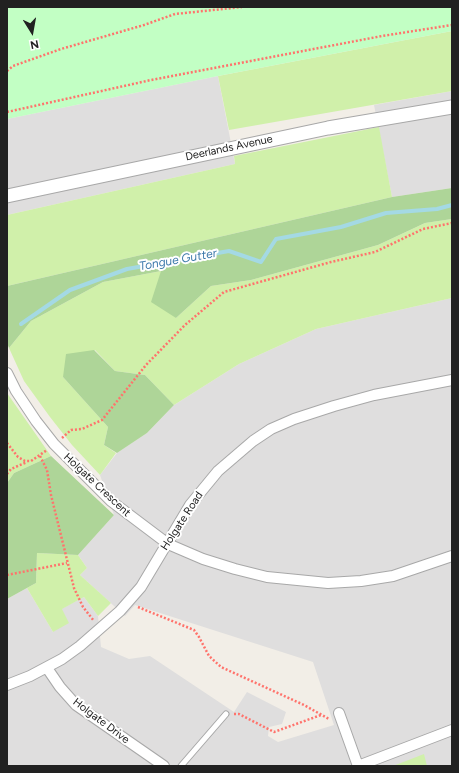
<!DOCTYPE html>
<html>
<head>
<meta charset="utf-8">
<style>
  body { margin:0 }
  #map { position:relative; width:459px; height:773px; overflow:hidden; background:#f2eee7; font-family:Figtree,sans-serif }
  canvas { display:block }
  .frame { position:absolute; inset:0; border:8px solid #212121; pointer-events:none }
  .north { position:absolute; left:12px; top:12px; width:40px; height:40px; -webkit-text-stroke:3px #fff; paint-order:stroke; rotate:169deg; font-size:11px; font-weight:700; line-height:16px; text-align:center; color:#212121 }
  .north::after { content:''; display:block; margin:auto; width:14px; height:18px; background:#212121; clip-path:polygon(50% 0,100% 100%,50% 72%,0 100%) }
</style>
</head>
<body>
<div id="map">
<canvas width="459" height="773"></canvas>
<div class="frame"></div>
<div class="north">N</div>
</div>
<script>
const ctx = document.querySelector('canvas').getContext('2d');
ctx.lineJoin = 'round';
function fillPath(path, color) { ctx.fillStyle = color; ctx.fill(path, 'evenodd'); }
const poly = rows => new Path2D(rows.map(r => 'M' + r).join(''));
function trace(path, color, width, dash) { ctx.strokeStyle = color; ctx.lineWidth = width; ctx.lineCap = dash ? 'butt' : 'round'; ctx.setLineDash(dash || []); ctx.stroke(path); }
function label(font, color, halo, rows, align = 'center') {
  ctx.font = font + ' Figtree,sans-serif'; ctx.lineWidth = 4; ctx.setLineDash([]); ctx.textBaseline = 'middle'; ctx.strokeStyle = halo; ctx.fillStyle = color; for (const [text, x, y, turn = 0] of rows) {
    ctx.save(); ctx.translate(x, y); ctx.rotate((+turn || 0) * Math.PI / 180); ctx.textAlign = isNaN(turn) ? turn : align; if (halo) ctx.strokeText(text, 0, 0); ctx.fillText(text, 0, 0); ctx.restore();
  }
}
const residential = poly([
  [218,76,235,164,7,215,7,119],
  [452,91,452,188,392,197,374,105],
  [452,298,452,766,7,766,7,599,27,588,53,632,61,609,84,597,98,616,101,647,129,659,150,656,234,712,247,692,286,712,282,724,269,727,268,736,278,742,334,725,313,662,135,605,125,616,80,575,87,568,78,555,114,515,100,475,117,453,147,433,174,405,239,364,316,329]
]);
const grass = poly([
  [452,31,452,91,229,130,218,76],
  [379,127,392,197,7,286,7,215,235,164,234,156],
  [452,219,452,298,316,329,239,364,174,405,145,375,115,371,95,350,63,377,108,427,104,445,116,453,100,475,72,445,50,417,24,381,9,348,31,321,103,282,161,271,176,318,211,286,251,280,378,245,425,223],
  [7,393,51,456,14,473,7,483],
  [37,553,78,555,87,568,80,575,111,603,98,616,84,597,62,609,69,623,53,632,27,588,36,583],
  [424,754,427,766,393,766]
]);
const forest = poly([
  [452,188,452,219,425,223,378,245,251,280,211,286,176,318,151,302,161,271,103,282,31,321,9,348,7,343,7,286,392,197],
  [94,350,115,371,145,375,174,405,147,433,117,453,104,445,108,427,63,377,66,354],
  [51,456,114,515,78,555,37,553,36,583,7,599,7,483,14,473]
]);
const park = poly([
  [7,7,452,7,452,31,218,76,7,119]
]);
const stream = poly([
  [21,324,70,290,127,269,229,251,261,262,276,239,341,227,386,213,437,209,452,205]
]);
const path = poly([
  [7,71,13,66,61,49,144,25,175,14,242,7],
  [7,112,151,80,382,36,452,25],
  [62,438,71,430,82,429,102,420,146,365,185,325,224,292,331,262,375,252,423,229,452,223],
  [7,443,18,457,25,461,31,461,47,450],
  [40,456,47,470,51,495,74,588,83,607,94,621],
  [7,474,11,469,27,462],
  [7,575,67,563],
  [138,607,194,630,199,637,209,656,221,667,304,705,329,719],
  [234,714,239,714,274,732,321,715]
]);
const service = poly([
  [181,766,226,714]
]);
const minor = poly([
  [7,373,16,391,36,421,54,444,111,501,168,544,203,559,235,569,267,577,328,583,361,581,393,576,452,556],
  [47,668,60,687,76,705,164,766],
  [7,685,30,676,62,659,80,646,120,611,141,587,190,505,218,471,253,441,271,429,294,419,334,406,374,395,452,380],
  [339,713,358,766],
  [358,766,452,730]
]);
const tertiary = poly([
  [7,196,328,128,452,107]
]);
const streetNames = [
  ["Deerlands Avenue",229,148,-12],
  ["Holgate Crescent",97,485,43],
  ["Holgate Road",182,521,-57],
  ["Holgate Drive",101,721,37]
];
const waterNames = [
  ["Tongue Gutter",178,260,-10]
];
fillPath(residential, '#dfdede');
fillPath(grass, '#d0f0aa');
fillPath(forest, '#aed598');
fillPath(park, '#c2ffc4');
trace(stream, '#a4d9e4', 4);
trace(service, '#a8a8a8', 7);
trace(minor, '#a8a8a8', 12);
trace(tertiary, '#a8a8a8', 15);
trace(path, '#ff736c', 2.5, [2, 2]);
trace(service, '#fff', 5);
trace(minor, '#fff', 10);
trace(tertiary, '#fff', 13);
label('11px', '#212121', '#fff', streetNames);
label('italic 12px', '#3e7aab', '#fff', waterNames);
</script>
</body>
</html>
